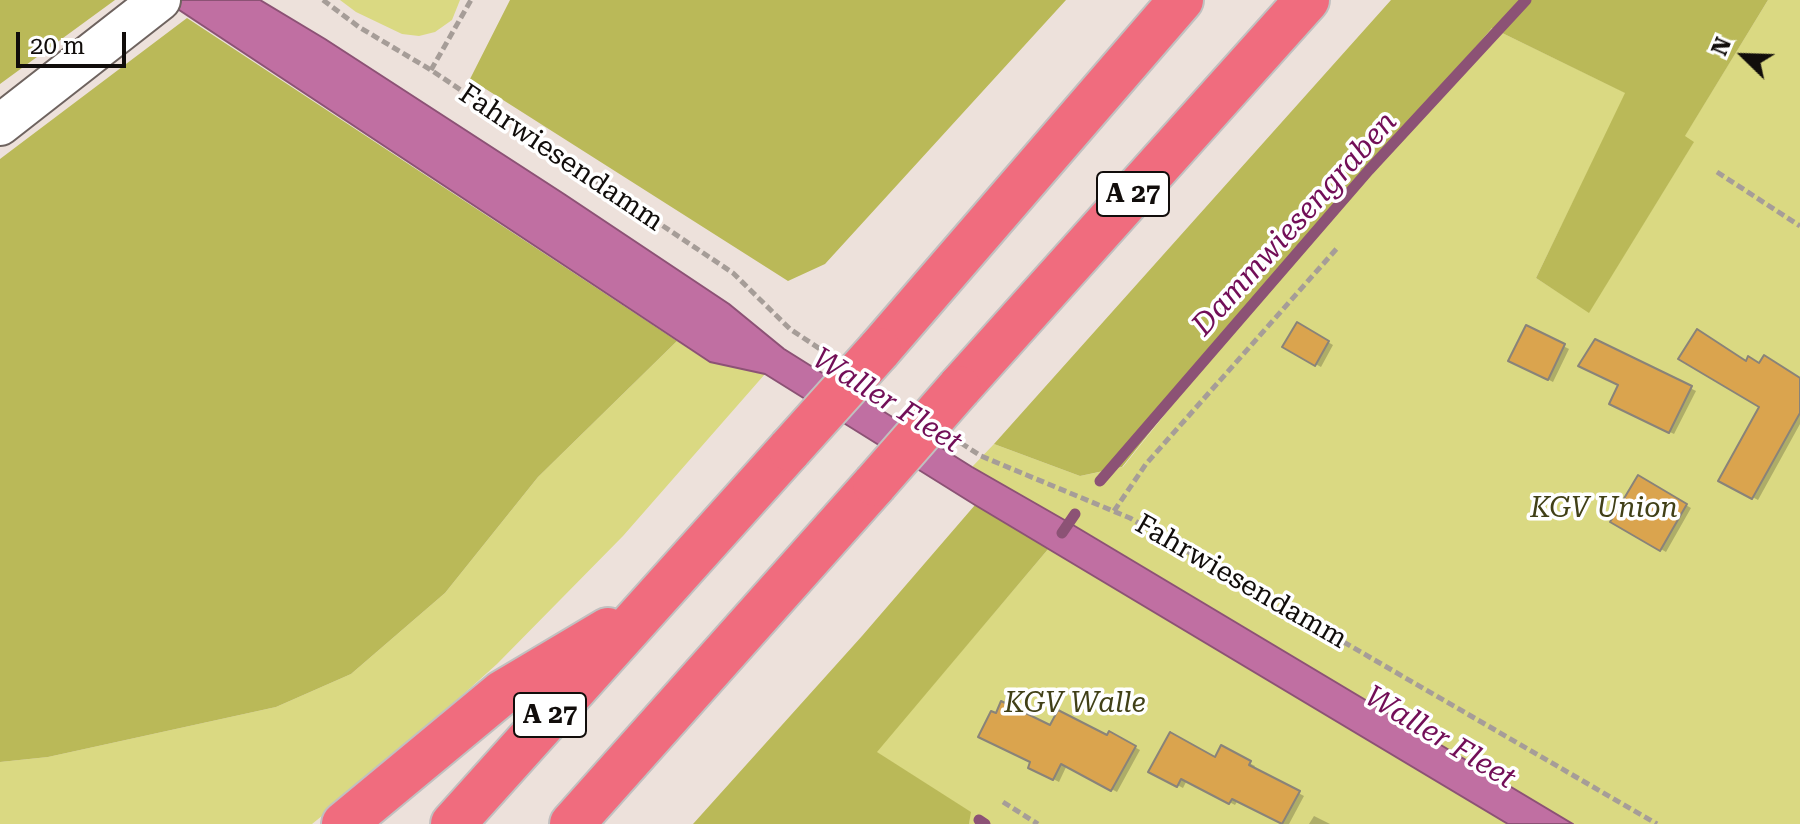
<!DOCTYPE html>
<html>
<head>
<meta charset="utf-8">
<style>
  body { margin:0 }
  #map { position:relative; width:1800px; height:824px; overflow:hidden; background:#ede1db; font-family:"Roboto Serif",serif }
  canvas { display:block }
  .north { position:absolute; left:1704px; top:16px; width:80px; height:80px; -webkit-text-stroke:6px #fff; paint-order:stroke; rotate:293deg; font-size:22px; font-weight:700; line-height:32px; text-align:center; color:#110d0b }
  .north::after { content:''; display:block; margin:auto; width:28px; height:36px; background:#110d0b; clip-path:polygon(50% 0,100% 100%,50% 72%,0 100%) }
  .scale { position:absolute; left:16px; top:32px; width:110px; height:36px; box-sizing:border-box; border:4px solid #110d0b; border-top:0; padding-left:10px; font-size:24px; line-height:28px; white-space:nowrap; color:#110d0b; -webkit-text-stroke:6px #fff; paint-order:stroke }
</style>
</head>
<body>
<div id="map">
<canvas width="1800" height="824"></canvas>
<div class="north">N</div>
<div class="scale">20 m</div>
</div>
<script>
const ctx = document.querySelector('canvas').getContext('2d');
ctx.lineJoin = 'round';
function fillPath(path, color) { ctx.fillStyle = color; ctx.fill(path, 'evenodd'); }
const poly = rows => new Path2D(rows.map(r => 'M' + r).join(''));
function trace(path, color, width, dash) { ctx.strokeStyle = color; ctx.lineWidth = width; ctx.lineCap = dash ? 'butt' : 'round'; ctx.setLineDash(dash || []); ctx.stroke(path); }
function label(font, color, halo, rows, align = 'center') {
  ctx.font = font + ' "Roboto Serif",serif'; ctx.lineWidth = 7; ctx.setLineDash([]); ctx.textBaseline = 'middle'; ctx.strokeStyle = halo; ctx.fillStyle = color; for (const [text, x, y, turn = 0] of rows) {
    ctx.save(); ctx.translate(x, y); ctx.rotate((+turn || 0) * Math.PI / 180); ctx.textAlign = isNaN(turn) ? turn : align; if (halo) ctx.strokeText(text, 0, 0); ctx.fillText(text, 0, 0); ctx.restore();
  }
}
const green = poly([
  [340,0,460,0,452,20,435,32,419,36,402,34,356,12],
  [1768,0,1800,0,1800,824,1573,824,1082,530,972,467,994,444,1080,476,1123,467,1208,360,1492,28,1626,93,1536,278,1589,312,1693,143,1684,137],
  [677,341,710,362,765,374,623,536,497,664,379,770,312,824,0,824,0,762,48,757,276,707,351,674,445,593,538,477],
  [1049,548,1508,824,969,824,970,812,876,752]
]);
const forest = poly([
  [0,0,115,0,0,84],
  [510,0,1066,0,825,264,788,281,470,79],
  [1391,0,1768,0,1685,136,1694,142,1589,313,1536,278,1625,93,1492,28,1208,360,1122,467,1080,476,994,444],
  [187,18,677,341,538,477,445,593,351,674,276,707,48,757,0,762,0,159],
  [975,505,1049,548,877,752,971,812,969,824,693,824,862,636]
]);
const water = poly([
  [164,0,260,0,325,39,564,194,729,304,784,349,972,467,1068,522,1573,824,1508,824,975,505,765,374,710,362,164,0]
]);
const shadow = poly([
  [1297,324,1333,345,1321,367,1284,347],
  [1527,328,1569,349,1553,382,1511,360],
  [1596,341,1696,391,1674,434,1611,403,1620,385],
  [1746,363,1800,380,1800,424,1758,500,1721,480,1762,406],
  [1639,478,1691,508,1666,552,1613,521],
  [1051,727,1108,737,1110,734,1140,750,1117,792,1067,765,1059,782,1030,767],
  [1221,748,1255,766,1253,769,1304,796,1289,824,1283,824,1238,800,1235,805,1187,780,1183,788,1151,771,1216,759],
  [1314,816,1330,824,1309,824]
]);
const stream = poly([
  [1100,481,1369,170,1526,0],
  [1062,533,1075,514],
  [979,820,985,824]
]);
const building = poly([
  [1297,322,1329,341,1315,366,1282,347,1297,322],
  [1526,325,1565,344,1548,380,1508,361,1526,325],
  [1697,329,1746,361,1748,356,1759,363,1764,355,1800,378,1800,413,1752,499,1718,481,1759,407,1678,359,1697,329],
  [1595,339,1692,386,1669,433,1609,404,1618,385,1578,366,1595,339],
  [1638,475,1687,504,1660,551,1610,522,1638,475],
  [1001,701,1050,725,1058,710,1107,735,1109,731,1136,746,1111,791,1061,764,1053,780,1028,768,1030,762,978,737,991,711,996,713,1001,701],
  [1170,732,1215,757,1221,745,1251,761,1249,765,1300,791,1282,824,1232,799,1229,804,1181,779,1177,787,1148,772,1170,732]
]);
const path = poly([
  [323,0,359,27,431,70,733,273,790,329,826,353],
  [431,70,471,0],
  [1717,172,1800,226],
  [961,443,981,456,1130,518,1657,824],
  [1114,511,1146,464,1339,246],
  [1003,802,1038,824]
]);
const minor = poly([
  [0,125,160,0]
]);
const motorway = poly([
  [879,350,1181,0],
  [959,388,1307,0],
  [344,824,502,693,608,630],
  [453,824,790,449],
  [572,824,875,484]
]);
const motorwayBridge = poly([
  [790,449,879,350],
  [875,484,959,388]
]);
const shields = [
  [1133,194,72],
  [550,715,72]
];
const shieldNames = [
  ["A 27",1133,194],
  ["A 27",550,715]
];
const streetNames = [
  ["Fahrwiesendamm",561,158,34],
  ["Fahrwiesendamm",1241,582,30]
];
const parkNames = [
  ["KGV Union",1604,509],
  ["KGV Walle",1075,704]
];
const waterNames = [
  ["Dammwiesengraben",1295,224,-48],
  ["Waller Fleet",887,401,32],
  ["Waller Fleet",1440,738,31]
];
fillPath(green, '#dad982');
fillPath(forest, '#bab958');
fillPath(water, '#c06fa2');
trace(water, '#8c5275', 2);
fillPath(shadow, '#0003');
trace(stream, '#8c5275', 11);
fillPath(building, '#daa44e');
trace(building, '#898379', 2);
trace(minor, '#6e635f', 44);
trace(motorway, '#c1c0c0', 48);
trace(path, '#a69d98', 5, [8, 4]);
trace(minor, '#fff', 40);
trace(motorway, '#f06c7e', 44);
trace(motorwayBridge, '#c1c0c0', 48, []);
trace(motorwayBridge, '#f06c7e', 44);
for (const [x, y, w] of shields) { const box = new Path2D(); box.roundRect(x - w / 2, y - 22, w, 44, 6); ctx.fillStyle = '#fff'; ctx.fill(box); trace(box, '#110d0b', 2); }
label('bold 26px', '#110d0b', null, shieldNames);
label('28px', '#110d0b', '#fff', streetNames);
label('italic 28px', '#414017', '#fff', parkNames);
label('italic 30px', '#720e57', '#fff', waterNames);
</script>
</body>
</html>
